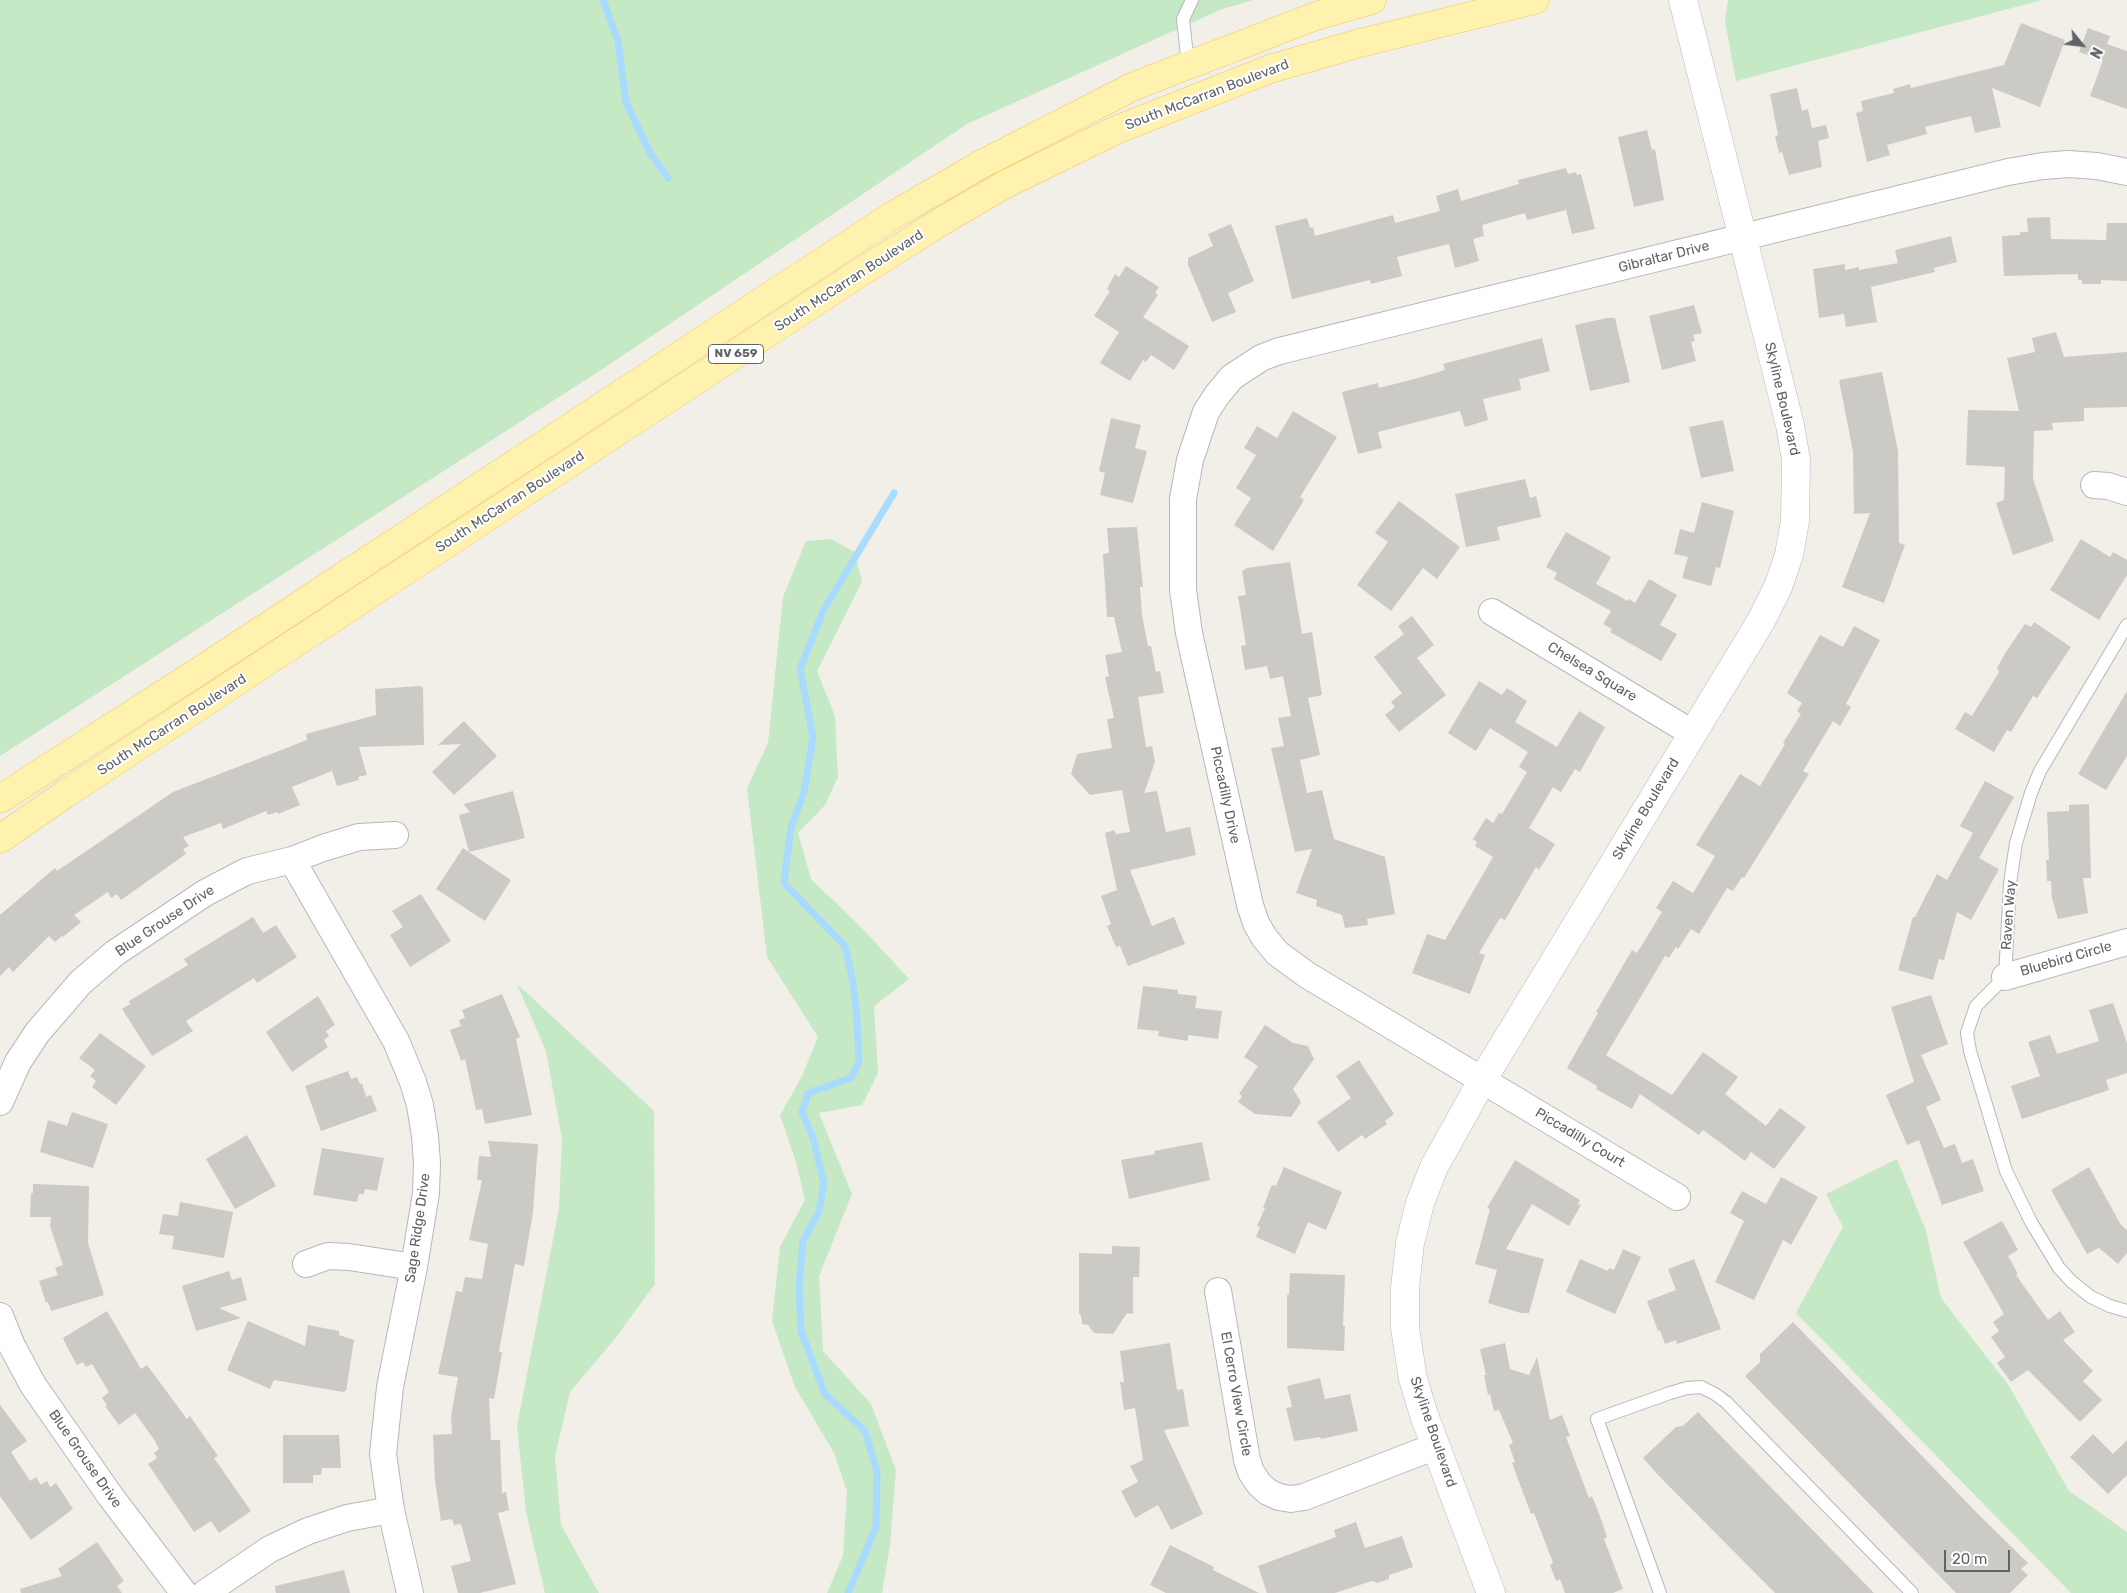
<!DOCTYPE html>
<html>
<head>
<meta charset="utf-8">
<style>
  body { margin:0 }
  #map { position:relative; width:2127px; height:1593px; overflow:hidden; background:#f1efe8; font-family:Rubik,sans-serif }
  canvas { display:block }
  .north { position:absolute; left:2057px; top:20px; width:50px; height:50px; -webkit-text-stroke:4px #fff; paint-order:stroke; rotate:119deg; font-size:14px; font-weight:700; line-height:20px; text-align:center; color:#5f6368 }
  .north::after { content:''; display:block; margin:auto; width:18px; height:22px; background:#5f6368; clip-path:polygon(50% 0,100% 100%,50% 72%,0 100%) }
  .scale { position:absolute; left:1944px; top:1550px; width:66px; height:22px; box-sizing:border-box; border:2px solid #5f6368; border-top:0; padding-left:6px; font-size:15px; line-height:18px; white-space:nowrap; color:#5f6368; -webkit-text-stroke:4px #fff; paint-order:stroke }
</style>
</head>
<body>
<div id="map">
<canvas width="2127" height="1593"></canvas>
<div class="north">N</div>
<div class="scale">20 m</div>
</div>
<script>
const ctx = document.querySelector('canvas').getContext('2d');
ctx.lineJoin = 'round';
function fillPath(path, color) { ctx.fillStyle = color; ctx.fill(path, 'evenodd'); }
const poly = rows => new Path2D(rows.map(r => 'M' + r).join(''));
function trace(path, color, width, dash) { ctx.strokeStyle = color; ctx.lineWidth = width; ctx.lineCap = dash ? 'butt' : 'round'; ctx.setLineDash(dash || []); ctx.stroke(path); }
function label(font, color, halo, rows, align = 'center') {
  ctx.font = font + ' Rubik,sans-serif'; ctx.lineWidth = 4; ctx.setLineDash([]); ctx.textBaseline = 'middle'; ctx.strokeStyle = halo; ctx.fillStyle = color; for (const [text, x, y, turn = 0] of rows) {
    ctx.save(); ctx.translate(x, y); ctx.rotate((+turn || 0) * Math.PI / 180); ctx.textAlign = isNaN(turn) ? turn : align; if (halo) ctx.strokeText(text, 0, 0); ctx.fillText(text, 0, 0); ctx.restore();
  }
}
const green = poly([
  [0,0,1254,0,1222,9,967,124,604,368,0,756],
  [1728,0,2042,0,1736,81,1725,21],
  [831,539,855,552,862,582,817,671,835,716,838,777,825,805,798,833,811,879,862,928,909,979,874,1006,878,1073,862,1105,819,1113,852,1194,819,1276,823,1351,871,1404,896,1470,890,1545,882,1593,827,1593,843,1556,847,1491,834,1453,795,1387,772,1321,780,1247,805,1200,796,1162,780,1115,801,1078,818,1037,767,957,747,788,768,743,783,597,806,541],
  [517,984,654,1111,655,1284,614,1340,570,1392,555,1456,561,1525,599,1593,545,1593,526,1512,517,1426,559,1208,562,1139,546,1051],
  [1897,1159,1926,1231,1941,1298,2009,1386,2069,1491,2127,1532,2127,1593,2071,1593,1796,1313,1843,1227,1826,1194]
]);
const stream = poly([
  [603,0,618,41,626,102,650,153,668,178],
  [848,1593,876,1527,877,1472,865,1431,825,1394,801,1331,799,1287,803,1241,819,1212,824,1183,813,1138,802,1112,808,1093,851,1078,859,1062,857,1020,853,982,845,946,784,883,791,827,804,792,813,737,800,669,824,609,894,493]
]);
const building = poly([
  [2021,23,2065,40,2040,107,1992,88,2001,127,1975,133,1971,116,1925,127,1927,134,1887,145,1890,155,1867,162,1856,113,1863,111,1861,101,1894,93,1893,89,1910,84,1911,88,2004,65],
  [2088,28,2110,36,2107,44,2127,51,2127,109,2090,96,2103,60,2079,52],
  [1797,88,1802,111,1808,109,1812,128,1826,125,1829,138,1818,141,1822,167,1789,175,1782,152,1779,153,1775,136,1778,135,1770,94],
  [1647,130,1652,150,1655,149,1664,200,1634,207,1618,137],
  [1566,168,1568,174,1576,172,1577,175,1581,174,1595,229,1572,234,1566,210,1527,220,1525,213,1482,225,1484,236,1473,239,1479,261,1455,268,1449,244,1397,257,1402,276,1371,284,1370,280,1292,299,1275,226,1307,218,1310,228,1313,227,1315,236,1393,215,1395,223,1440,211,1436,196,1458,189,1461,201,1519,184,1518,180],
  [2050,217,2051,239,2106,240,2107,223,2127,223,2127,281,2101,280,2101,284,2082,284,2082,280,2078,280,2078,274,2004,276,2002,236,2020,235,2020,232,2028,232,2027,218],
  [1231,224,1254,281,1228,293,1236,312,1212,322,1188,265,1188,258,1213,246,1208,234],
  [1951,236,1957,262,1934,268,1935,272,1871,287,1877,322,1846,327,1844,314,1819,318,1813,269,1845,264,1845,270,1859,267,1859,270,1898,263,1895,250],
  [1126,266,1159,287,1155,293,1158,295,1143,317,1189,346,1174,370,1151,355,1146,362,1143,360,1130,381,1100,363,1119,332,1094,316,1110,291,1107,289,1115,274,1119,277],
  [1694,305,1702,333,1693,335,1695,341,1691,342,1696,361,1662,370,1649,316],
  [1607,318,1615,318,1630,382,1590,391,1575,325],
  [2056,332,2064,357,2127,352,2127,407,2084,408,2084,421,2052,423,2053,430,2034,431,2033,479,2054,541,2013,555,1996,503,2004,500,2005,467,1966,465,1968,410,2019,411,2007,358,2035,352,2032,338],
  [1542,338,1550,371,1519,379,1521,390,1483,399,1488,420,1465,427,1460,411,1378,432,1382,448,1358,454,1342,392,1378,383,1379,388,1418,378,1445,370,1443,364],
  [1882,372,1898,451,1899,543,1905,545,1884,603,1842,587,1870,513,1854,514,1853,452,1839,380],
  [1293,411,1337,437,1300,497,1304,500,1273,551,1234,525,1251,498,1236,488,1256,455,1244,448,1257,426,1277,438],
  [1111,418,1141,425,1135,448,1147,451,1133,503,1100,495,1105,473,1099,471],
  [1723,420,1734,471,1701,478,1689,427],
  [1525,479,1530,498,1536,496,1541,517,1497,527,1500,540,1466,547,1455,494],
  [1399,501,1460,547,1437,579,1423,568,1391,611,1357,585,1388,542,1375,533],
  [1702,502,1734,511,1720,568,1716,567,1711,586,1682,578,1688,557,1674,554,1680,529,1694,533],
  [1137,527,1143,587,1140,587,1142,615,1148,646,1151,646,1156,672,1160,671,1164,693,1138,697,1146,747,1152,746,1155,762,1144,793,1157,791,1166,832,1190,827,1196,855,1130,870,1152,926,1174,917,1185,944,1128,966,1120,946,1116,947,1107,926,1111,924,1101,896,1117,890,1105,833,1114,830,1116,834,1130,832,1122,790,1090,795,1071,774,1077,754,1112,748,1107,719,1114,718,1105,677,1109,676,1105,655,1122,652,1114,617,1107,617,1103,554,1109,553,1107,528],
  [1566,532,1611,557,1596,584,1628,601,1629,599,1635,603,1649,579,1677,595,1660,625,1677,634,1661,661,1610,632,1612,629,1603,624,1611,611,1554,579,1557,573,1546,567],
  [2081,539,2110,557,2113,552,2127,560,2127,575,2099,620,2050,590],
  [1290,562,1302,634,1312,632,1322,695,1308,698,1320,755,1300,760,1307,793,1322,790,1334,839,1385,857,1395,914,1367,919,1368,925,1345,928,1342,915,1316,906,1317,900,1296,893,1312,849,1295,852,1271,748,1284,746,1278,718,1291,716,1283,676,1270,679,1267,666,1245,670,1241,646,1246,645,1238,596,1246,595,1242,571,1247,568],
  [1412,616,1434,645,1417,658,1446,695,1399,732,1385,715,1395,707,1391,702,1402,693,1374,657,1404,634,1398,626],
  [2034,622,2071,647,2037,698,2033,696,2011,732,2007,730,1994,752,1955,729,1965,712,1972,716,1999,672,1997,668,2006,652,2025,624,2031,627],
  [1854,626,1880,640,1846,704,1851,707,1840,726,1833,721,1803,771,1809,774,1744,878,1742,877,1733,891,1727,888,1699,934,1691,929,1678,949,1676,947,1669,958,1665,956,1606,1055,1672,1095,1703,1052,1738,1077,1725,1094,1766,1126,1780,1108,1806,1127,1774,1169,1751,1152,1745,1161,1703,1130,1699,1135,1640,1094,1632,1109,1596,1089,1597,1086,1567,1068,1598,1013,1596,1012,1632,950,1637,953,1662,912,1656,908,1673,881,1693,893,1715,856,1696,845,1740,774,1760,786,1785,744,1783,743,1801,714,1797,711,1802,703,1787,693,1820,635,1843,647],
  [1479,681,1502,695,1507,688,1527,701,1515,722,1557,747,1579,711,1605,727,1580,772,1575,769,1561,792,1553,787,1529,828,1555,844,1539,870,1536,867,1505,920,1500,918,1479,953,1485,955,1470,994,1412,973,1427,934,1445,940,1493,857,1475,846,1477,842,1473,839,1486,818,1493,823,1499,813,1502,814,1527,772,1519,767,1528,752,1490,728,1476,751,1448,733],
  [421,686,423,688,424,745,359,747,367,775,358,777,359,780,337,786,332,771,292,787,300,805,278,814,277,812,268,815,266,811,223,829,221,823,183,837,189,846,183,849,186,854,121,900,117,894,111,898,108,892,74,915,81,922,63,937,62,936,55,942,49,936,13,972,9,967,0,976,0,915,55,868,57,871,173,792,307,740,306,734,376,715,375,689],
  [2127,691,2127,756,2106,790,2078,774],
  [464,721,497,756,454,795,432,772,461,744,438,745],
  [1985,781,2014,797,1979,858,1999,869,1971,920,1957,912,1944,960,1939,959,1933,980,1898,970,1913,917,1915,917,1937,874,1947,880,1973,833,1960,826],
  [513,791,525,838,469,852,511,880,485,921,436,889,463,848,469,852,459,815,470,812,463,804],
  [2089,804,2091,878,2083,878,2088,913,2058,919,2052,898,2051,881,2047,881,2046,860,2049,860,2047,812,2069,811,2069,805],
  [421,894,451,941,410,967,390,935,403,927,392,911],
  [253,917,263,933,276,925,297,957,257,983,254,978,186,1021,193,1031,152,1056,122,1009,130,1004,129,1001,188,965,184,959],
  [1143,986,1178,990,1178,994,1197,996,1195,1008,1222,1011,1218,1039,1188,1035,1188,1041,1158,1036,1159,1031,1137,1029],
  [502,994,520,1037,516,1039,532,1115,485,1124,482,1109,476,1110,465,1059,461,1061,450,1030,461,1026,459,1020,465,1018,462,1010],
  [1931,995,1948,1044,1921,1055,1941,1100,1926,1107,1944,1148,1955,1144,1962,1163,1973,1159,1984,1191,1942,1205,1919,1140,1907,1145,1886,1095,1914,1082,1891,1007],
  [318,996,335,1025,326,1031,329,1036,324,1040,328,1047,292,1072,266,1032],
  [2113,1003,2127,1043,2127,1073,2106,1080,2109,1090,2022,1119,2011,1086,2040,1076,2028,1042,2050,1035,2057,1054,2099,1041,2089,1010],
  [1265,1025,1293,1043,1308,1046,1314,1059,1293,1089,1301,1102,1291,1117,1255,1114,1238,1102,1242,1096,1239,1094,1258,1066,1244,1057],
  [100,1033,146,1066,116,1105,92,1087,96,1081,90,1076,95,1070,79,1058],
  [1359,1060,1394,1114,1385,1121,1387,1124,1365,1139,1362,1135,1338,1152,1317,1122,1351,1098,1336,1076],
  [348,1071,351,1079,357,1077,360,1084,362,1083,366,1097,371,1095,377,1111,321,1131,305,1086],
  [72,1112,108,1124,93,1168,40,1152,48,1120,67,1126],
  [247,1135,276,1186,235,1209,206,1159],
  [488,1141,538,1144,533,1212,524,1266,515,1264,499,1351,502,1353,494,1399,489,1398,491,1440,500,1440,502,1493,506,1492,509,1510,498,1513,516,1584,480,1593,458,1593,451,1566,471,1561,461,1524,454,1525,452,1519,441,1521,435,1481,433,1435,452,1434,451,1416,458,1377,438,1374,456,1291,462,1292,465,1277,482,1279,488,1244,469,1240,482,1180,477,1180,479,1156,491,1157],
  [1202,1142,1210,1180,1129,1199,1121,1160,1155,1154,1154,1151],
  [322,1148,384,1158,377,1191,365,1189,364,1194,359,1194,357,1202,313,1195],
  [1515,1160,1580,1200,1578,1204,1581,1205,1569,1226,1532,1204,1506,1249,1544,1259,1529,1313,1521,1313,1488,1303,1497,1270,1475,1264,1490,1209,1487,1208],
  [1284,1167,1342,1192,1326,1230,1308,1222,1295,1254,1256,1237,1260,1227,1257,1226,1265,1208,1263,1208,1271,1187,1273,1185,1276,1186],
  [2089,1167,2121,1225,2127,1230,2127,1253,2118,1264,2099,1248,2087,1254,2051,1190],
  [1781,1177,1818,1197,1791,1245,1783,1240,1754,1300,1715,1282,1744,1221,1730,1213,1742,1191,1766,1204],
  [33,1184,89,1186,88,1243,104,1295,51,1311,48,1302,46,1303,39,1281,58,1275,55,1268,63,1265,50,1226,51,1217,30,1217,31,1193,33,1193],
  [180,1202,233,1212,224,1258,172,1249,174,1236,159,1234,163,1214,178,1216],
  [2002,1221,2018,1250,2008,1256,2018,1274,2016,1275,2048,1320,2060,1311,2075,1332,2063,1340,2093,1371,2083,1381,2102,1400,2080,1422,2028,1370,2011,1382,1997,1363,2005,1357,1991,1337,1999,1331,1993,1322,2004,1314,1963,1242],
  [1112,1246,1140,1247,1139,1277,1133,1277,1133,1314,1127,1313,1113,1334,1094,1333,1088,1325,1082,1324,1081,1315,1079,1314,1079,1253,1112,1254],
  [1623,1249,1641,1257,1615,1314,1566,1292,1580,1259,1608,1271,1609,1268,1614,1270],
  [1694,1259,1721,1329,1677,1344,1676,1340,1665,1344,1660,1330,1658,1331,1647,1301,1676,1290,1668,1269],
  [229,1271,232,1280,241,1277,247,1300,219,1308,241,1318,196,1331,182,1286],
  [1290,1273,1345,1275,1343,1326,1345,1326,1344,1351,1287,1348,1287,1295,1289,1294],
  [107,1311,141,1369,147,1365,187,1419,190,1416,218,1456,214,1458,251,1511,219,1533,211,1521,194,1532,148,1464,157,1458,154,1453,159,1449,155,1441,135,1413,119,1425,105,1406,107,1405,102,1398,109,1392,92,1364,86,1367,83,1362,77,1365,67,1347,63,1338],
  [248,1321,305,1346,308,1325,339,1331,339,1335,354,1340,346,1391,343,1392,274,1380,270,1389,227,1370],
  [1793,1322,1977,1513,2028,1563,2021,1569,2028,1575,2010,1593,1956,1593,1745,1376,1760,1362,1760,1354],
  [1170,1343,1177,1390,1183,1389,1189,1426,1164,1430,1203,1514,1171,1530,1158,1505,1135,1518,1121,1491,1138,1482,1130,1466,1143,1460,1135,1408,1124,1410,1120,1382,1124,1382,1120,1351],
  [1505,1343,1510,1369,1529,1375,1537,1357,1550,1420,1562,1415,1570,1436,1566,1437,1589,1498,1592,1496,1600,1516,1607,1537,1604,1539,1623,1589,1613,1593,1565,1593,1560,1579,1556,1581,1550,1565,1553,1563,1547,1547,1534,1513,1531,1514,1512,1463,1515,1462,1509,1445,1513,1443,1499,1410,1494,1411,1490,1394,1488,1395,1484,1375,1486,1375,1480,1349],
  [1320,1378,1325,1399,1350,1394,1358,1431,1321,1439,1320,1437,1294,1441,1286,1408,1292,1407,1287,1386],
  [0,1405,27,1441,11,1452,30,1481,36,1477,41,1485,47,1481,50,1487,56,1483,73,1509,31,1540,0,1496],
  [1698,1412,1714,1429,1874,1593,1775,1593,1658,1475,1643,1458,1676,1427,1683,1426],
  [2093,1434,2113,1454,2127,1440,2127,1475,2108,1494,2070,1457],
  [283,1435,339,1435,341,1468,322,1468,321,1475,313,1475,313,1483,283,1483],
  [1356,1522,1365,1548,1402,1536,1413,1567,1389,1575,1389,1579,1377,1583,1372,1581,1335,1593,1267,1593,1258,1566,1336,1537,1334,1530],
  [97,1542,124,1581,117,1586,122,1593,21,1593,20,1589,62,1576,58,1569],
  [1170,1545,1214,1567,1213,1570,1259,1593,1166,1593,1150,1585],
  [344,1570,350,1593,276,1593,275,1586]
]);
const service = poly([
  [1188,65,1183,19,1192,0],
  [2127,625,2040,771,2031,793,2016,843,2010,883,2005,977,1976,1006,1967,1033,1970,1051,2006,1171,2031,1222,2059,1268,2072,1282,2091,1297,2110,1306,2127,1311],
  [1660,1593,1597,1419,1670,1393,1687,1388,1701,1387,1715,1394,1726,1402,1912,1593]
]);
const minor = poly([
  [2094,485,2108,486,2127,492],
  [1492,612,1692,733],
  [292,860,396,1041,413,1082,420,1105,425,1136,427,1163,426,1193,414,1267,390,1387,383,1454,391,1510,410,1593],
  [2005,977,2127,942],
  [0,1102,18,1062,37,1033,81,982,115,953,205,893,247,871,292,860,323,848,359,837,395,835],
  [1677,1197,1307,975,1277,953,1264,937,1256,923,1250,905,1189,633,1183,590,1183,499,1190,460,1206,412,1217,395,1232,377,1261,358,1279,351,2008,172,2043,166,2068,164,2097,166,2127,172],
  [306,1264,328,1256,349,1257,414,1267],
  [1218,1291,1247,1460,1251,1472,1259,1484,1268,1492,1279,1497,1291,1499,1304,1497,1436,1446],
  [0,1316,12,1346,33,1385,111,1497,184,1593],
  [205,1593,270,1549,308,1531,347,1518,391,1510]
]);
const tertiary = poly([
  [1491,1593,1424,1415,1413,1379,1405,1328,1405,1288,1410,1243,1420,1203,1434,1167,1483,1079,1761,621,1778,587,1789,555,1795,521,1796,460,1790,425,1683,0]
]);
const primary = poly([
  [0,799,201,670,892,216,978,166,1134,86,1316,16,1372,0],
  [0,839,65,794,847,281,947,218,1004,185,1116,130,1270,69,1360,43,1535,0]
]);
const shields = [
  [736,354,55]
];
const shieldNames = [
  ["NV 659",736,354]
];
const streetNames = [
  ["South McCarran Boulevard",1207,95,-21],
  ["Gibraltar Drive",1664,257,-14],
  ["South McCarran Boulevard",849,281,-33],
  ["Skyline Boulevard",1782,399,77],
  ["South McCarran Boulevard",510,502,-33],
  ["Chelsea Square",1592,672,31],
  ["South McCarran Boulevard",172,725,-33],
  ["Piccadilly Drive",1225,795,78],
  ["Skyline Boulevard",1646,809,-59],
  ["Raven Way",2009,915,-86],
  ["Blue Grouse Drive",165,921,-34],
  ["Bluebird Circle",2066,959,-16],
  ["Piccadilly Court",1580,1138,31],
  ["Sage Ridge Drive",418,1228,-82],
  ["El Cerro View Circle",1236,1394,80],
  ["Skyline Boulevard",1433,1432,71],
  ["Blue Grouse Drive",85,1459,55]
];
fillPath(green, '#c5e8c5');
trace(stream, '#a9dbff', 7);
fillPath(building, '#cccac5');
trace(service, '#b5b8bc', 14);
trace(minor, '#b5b8bc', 28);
trace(tertiary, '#b5b8bc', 29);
trace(primary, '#f2c85f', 29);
trace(service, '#fff', 12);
trace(minor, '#fff', 26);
trace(tertiary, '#fff', 28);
trace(primary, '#fff1ae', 28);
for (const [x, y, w] of shields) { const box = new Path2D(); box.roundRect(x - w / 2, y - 9.5, w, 19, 4); ctx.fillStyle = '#fff'; ctx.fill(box); trace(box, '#5f6368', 1); }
label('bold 12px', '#5f6368', null, shieldNames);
label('14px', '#5f6368', '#fff', streetNames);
</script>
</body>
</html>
